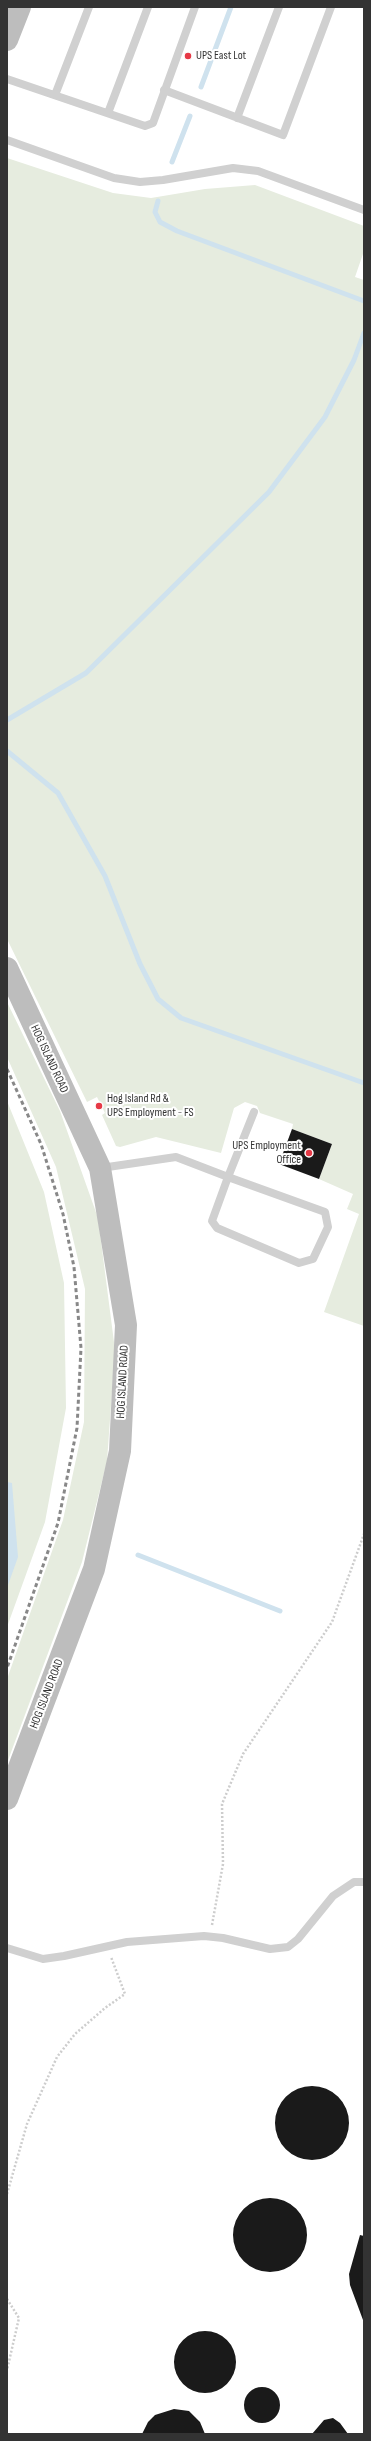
<!DOCTYPE html>
<html>
<head>
<meta charset="utf-8">
<style>
  body { margin:0 }
  #map { position:relative; width:371px; height:2441px; overflow:hidden; background:#fff; font-family:"Sofia Sans Condensed",sans-serif }
  canvas { display:block }
  .frame { position:absolute; inset:0; border:8px solid #333; pointer-events:none }
</style>
</head>
<body>
<div id="map">
<canvas width="371" height="2441"></canvas>
<div class="frame"></div>
</div>
<script>
const ctx = document.querySelector('canvas').getContext('2d');
ctx.lineJoin = 'round';
function fillPath(path, color) { ctx.fillStyle = color; ctx.fill(path, 'evenodd'); }
const poly = rows => new Path2D(rows.map(r => 'M' + r).join(''));
function trace(path, color, width, dash) { ctx.strokeStyle = color; ctx.lineWidth = width; ctx.lineCap = dash ? 'butt' : 'round'; ctx.setLineDash(dash || []); ctx.stroke(path); }
function label(font, color, halo, rows, align = 'center') {
  ctx.font = font + ' "Sofia Sans Condensed",sans-serif'; ctx.lineWidth = 4; ctx.setLineDash([]); ctx.textBaseline = 'middle'; ctx.strokeStyle = halo; ctx.fillStyle = color; for (const [text, x, y, turn = 0] of rows) {
    ctx.save(); ctx.translate(x, y); ctx.rotate((+turn || 0) * Math.PI / 180); ctx.textAlign = isNaN(turn) ? turn : align; if (halo) ctx.strokeText(text, 0, 0); ctx.fillText(text, 0, 0); ctx.restore();
  }
}
const green = poly([
  [7,158,113,193,151,198,205,189,255,185,364,226,364,251,355,277,364,280,364,1326,324,1312,359,1214,347,1209,353,1194,319,1179,332,1144,292,1129,293,1124,260,1113,257,1106,245,1102,234,1108,221,1153,156,1137,120,1147,116,1146,102,1115,105,1113,97,1097,87,1102,7,939],
  [7,1002,60,1111,98,1218,115,1350,107,1461,82,1562,7,1763,7,1679,63,1520,84,1422,85,1289,56,1167,7,1057],
  [7,1101,44,1192,64,1283,66,1408,45,1522,7,1627]
]);
const water = poly([
  [7,1482,12,1483,18,1557,7,1588]
]);
const stream = poly([
  [201,87,231,7],
  [172,162,190,116],
  [158,201,155,212,160,222,177,231,364,301],
  [7,720,86,673,269,492,325,417,354,360,364,333],
  [7,751,58,793,105,876,140,964,158,999,181,1018,364,1083],
  [138,1555,280,1611]
]);
const building = poly([
  [292,1129,332,1144,319,1179,279,1164],
  '275 2123a37 37 0 1 1 74 0a37 37 0 1 1-74 0Z',
  '233 2235a37 37 0 1 1 74 0a37 37 0 1 1-74 0Z',
  [360,2235,364,2236,363,2320,350,2285,349,2274],
  '174 2362a31 31 0 1 1 62 0a31 31 0 1 1-62 0Z',
  '244 2405a18 18 0 1 1 36 0a18 18 0 1 1-36 0Z',
  [174,2409,189,2411,200,2422,205,2434,142,2434,148,2422,155,2415],
  [333,2418,340,2423,348,2434,312,2434,324,2420]
]);
const path = poly([
  [212,1925,223,1864,222,1804,243,1754,332,1622,364,1534],
  [7,2194,27,2124,57,2057,75,2034,105,2008,125,1994,111,1957],
  [7,2299,19,2318,7,2370]
]);
const lane = poly([
  [7,79,145,126,153,123,195,7],
  [164,90,283,135,331,7],
  [55,95,89,7],
  [108,113,148,7],
  [237,118,279,7],
  [7,140,114,178,140,182,163,180,233,168,258,171,364,210],
  [101,1168,176,1157,228,1177,325,1212,328,1227,313,1259,299,1263,217,1228,212,1221,228,1177,254,1112],
  [7,1948,43,1959,64,1956,127,1942,204,1936,223,1938,270,1949,288,1947,298,1939,333,1896,354,1882,364,1882]
]);
const secondary = poly([
  [7,40,20,7],
  [7,968,100,1168,126,1325,120,1451,94,1569,7,1799]
]);
const rail = poly([
  [7,1069,41,1144,63,1214,74,1267,81,1348,77,1428,58,1523,7,1668]
]);
const markers = [
  [188,56,4,"#e63946"],
  [99,1106,4,"#e63946"],
  [309,1153,4,"#e63946"]
];
const poiNames = [
  ["UPS East Lot",196,56],
  ["Hog Island Rd &",107,1099],
  ["UPS Employment - FS",107,1113],
  ["UPS Employment",301,1146,"right"],
  ["Office",301,1160,"right"]
];
const streetNames = [
  ["HOG ISLAND ROAD",49,1059,65],
  ["HOG ISLAND ROAD",123,1382,-87],
  ["HOG ISLAND ROAD",47,1694,-69]
];
fillPath(green, '#e6ecdf');
fillPath(water, '#cfe2ee');
trace(stream, '#cfe2ee', 5);
fillPath(building, '#1a1a1a');
trace(path, '#cdcdcd', 2.5, [2, 2]);
trace(lane, '#d0d0d0', 8);
trace(secondary, '#bdbdbd', 22);
trace(rail, '#888', 3, [4, 3]);
for (const [x, y, r, color] of markers) { const dot = new Path2D(); dot.arc(x, y, r, 0, 2 * Math.PI); ctx.fillStyle = color; ctx.fill(dot); trace(dot, '#fff', 1.5); }
label('12px', '#333', '#fff', poiNames, 'left');
label('12px', '#333', '#fff', streetNames);
</script>
</body>
</html>
